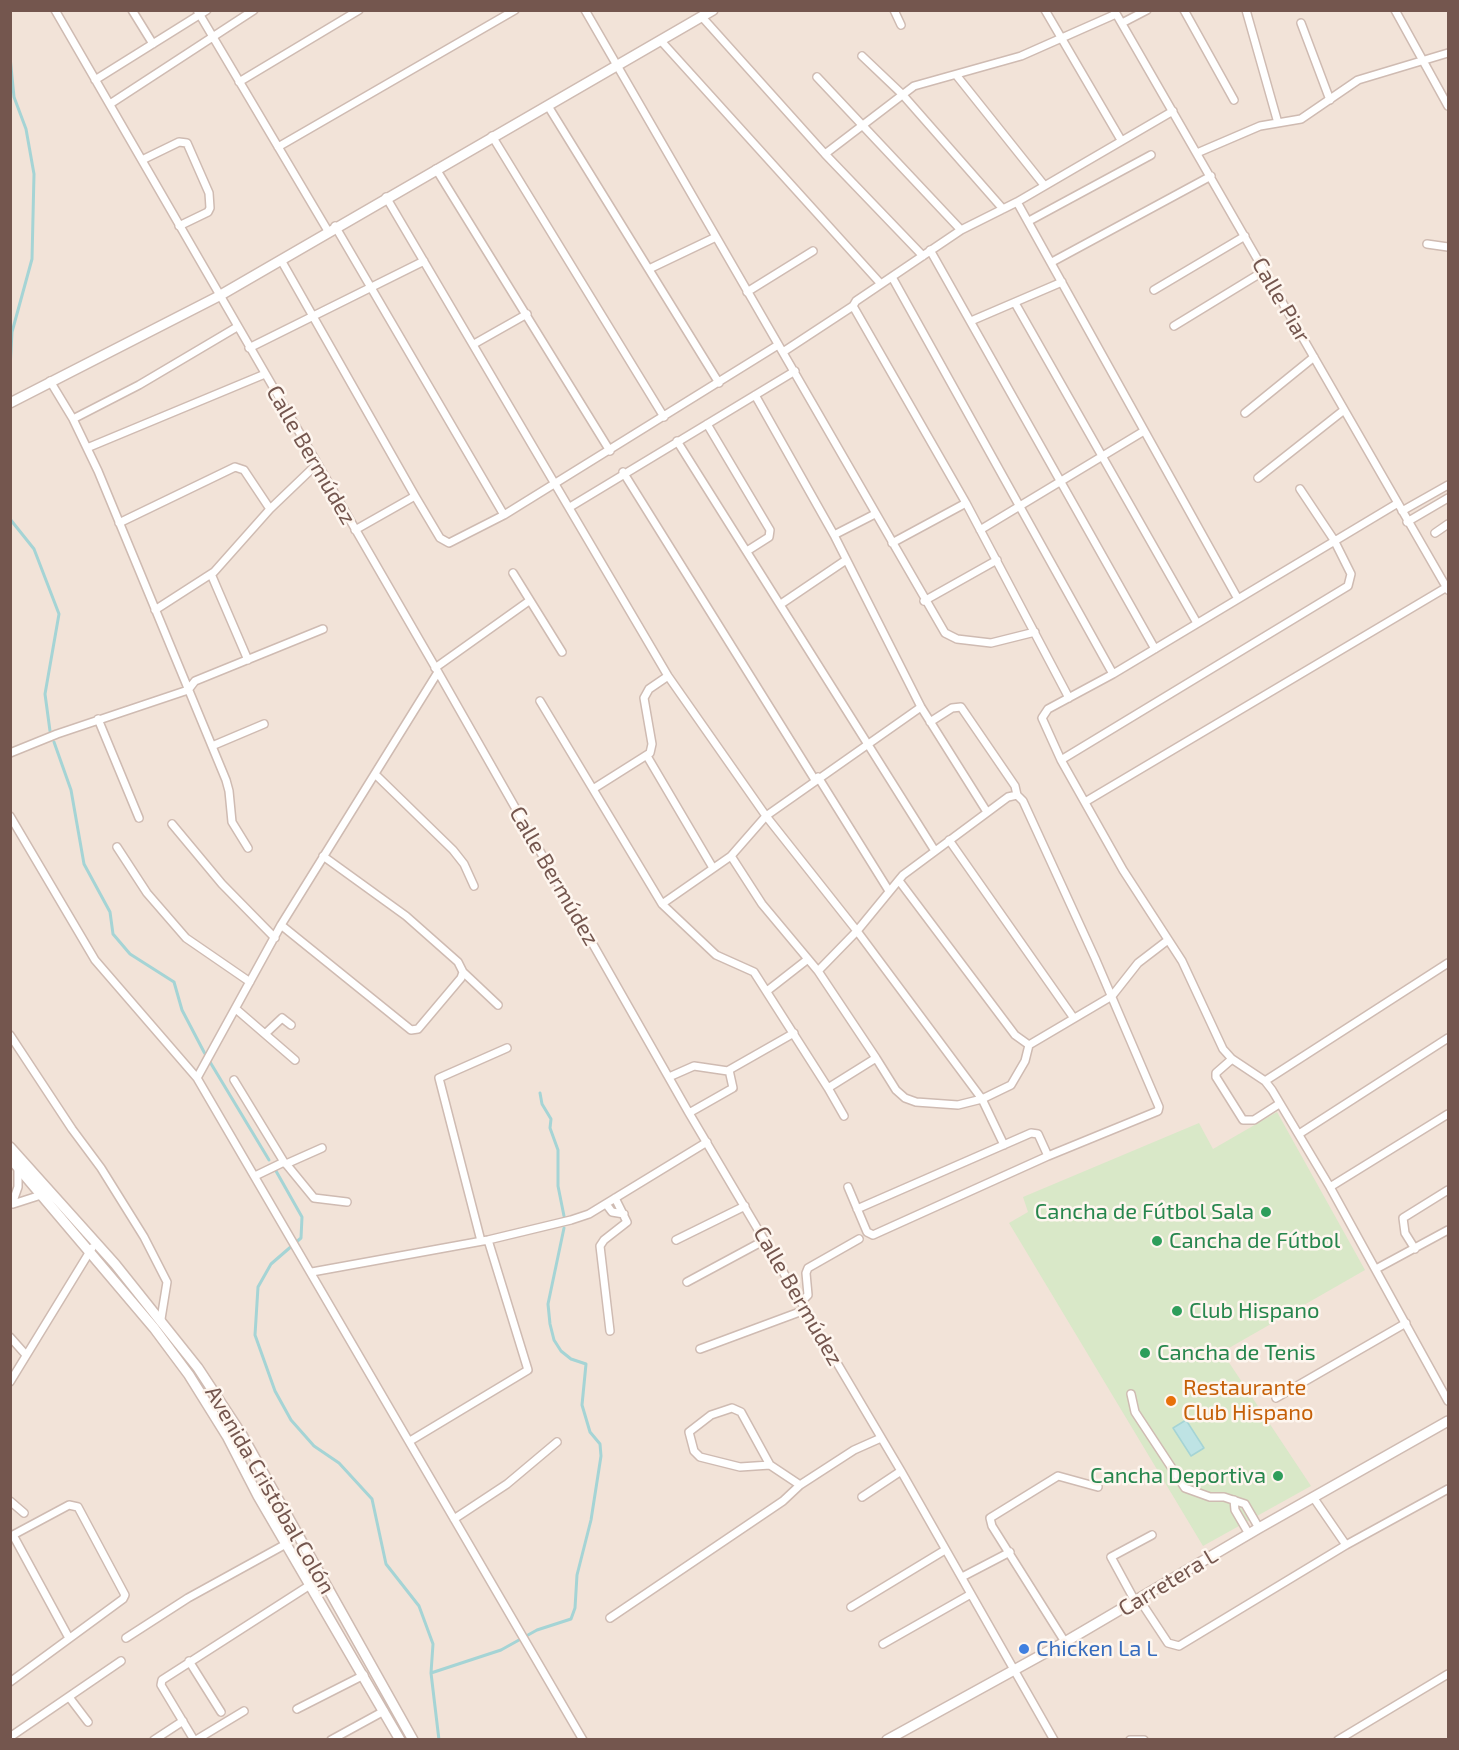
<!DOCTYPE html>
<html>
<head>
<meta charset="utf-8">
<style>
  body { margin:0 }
  #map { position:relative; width:1459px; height:1750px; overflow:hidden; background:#fbf2e9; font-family:"Exo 2",sans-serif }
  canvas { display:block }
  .frame { position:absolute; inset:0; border:12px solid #74564e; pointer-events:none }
</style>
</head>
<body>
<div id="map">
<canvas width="1459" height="1750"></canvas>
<div class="frame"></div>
</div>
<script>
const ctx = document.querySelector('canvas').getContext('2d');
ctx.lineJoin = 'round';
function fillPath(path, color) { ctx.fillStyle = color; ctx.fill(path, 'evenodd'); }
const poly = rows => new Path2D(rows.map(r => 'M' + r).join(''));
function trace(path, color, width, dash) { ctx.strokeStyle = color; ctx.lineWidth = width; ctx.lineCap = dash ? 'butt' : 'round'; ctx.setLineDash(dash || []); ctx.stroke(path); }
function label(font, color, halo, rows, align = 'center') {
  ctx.font = font + ' "Exo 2",sans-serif'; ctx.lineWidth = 5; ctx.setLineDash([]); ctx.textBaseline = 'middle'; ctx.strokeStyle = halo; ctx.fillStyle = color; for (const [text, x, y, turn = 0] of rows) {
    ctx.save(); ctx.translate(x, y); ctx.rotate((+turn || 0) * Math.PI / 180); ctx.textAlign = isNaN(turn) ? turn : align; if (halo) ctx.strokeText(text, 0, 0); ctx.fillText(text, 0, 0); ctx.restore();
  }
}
const residential = poly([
  [11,11,1448,11,1448,1739,11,1739]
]);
const green = poly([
  [1277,1112,1365,1270,1222,1352,1311,1486,1203,1546,1009,1223,1028,1212,1023,1197,1199,1123,1213,1149]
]);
const water = poly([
  [1186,1420,1204,1448,1191,1456,1173,1428,1186,1420]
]);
const stream = poly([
  [10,57,14,97,26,129,34,174,32,259,12,332,10,369],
  [10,519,34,549,59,614,45,694,50,731],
  [54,742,71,790,84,864,110,912,113,934,130,954,174,982,182,1010,204,1052,269,1160],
  [540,1093,542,1104,551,1119,550,1128,558,1150,558,1186,564,1216],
  [276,1171,302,1217,301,1238,271,1264,258,1287,255,1335,275,1391,291,1420,314,1446,339,1463,372,1499,386,1564,419,1606,433,1644,431,1673,439,1740],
  [431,1673,501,1650,537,1630,571,1619,575,1608,577,1575,591,1520,601,1456,600,1444,590,1432,582,1405,586,1364,571,1359,561,1351,554,1340,550,1324,548,1304,564,1228]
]);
const minor = poly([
  [55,10,438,672,689,1113,901,1471,1054,1740],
  [132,10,153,44],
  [197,10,328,231],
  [585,10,945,633,957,639,991,643,1035,632],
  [894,10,901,25],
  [1045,10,1121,140],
  [1114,10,1448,590],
  [1184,10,1234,100],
  [1246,10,1278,123],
  [1395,10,1448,106],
  [702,17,825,154,923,256],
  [1122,23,1147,10],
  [1301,23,1330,100],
  [662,42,881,284],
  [862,56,902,94,1003,209],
  [957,76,1044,185],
  [817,77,961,230],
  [95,80,207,10],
  [239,82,359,10],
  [110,104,254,10],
  [548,106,719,383],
  [492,136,664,417],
  [278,147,515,10],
  [1197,153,1260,126,1301,119,1358,80,1448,53],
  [825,154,914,86,1021,56,1116,14],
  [142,160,179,142,187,143,209,193,210,208,208,212,179,226],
  [436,169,610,451],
  [386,197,668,676,766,816,857,931,982,1099,1011,1085,1025,1061,1029,1045,1112,996,1138,963,1168,940],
  [1017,202,1238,599],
  [1029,221,1151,155],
  [335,226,504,515],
  [1427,244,1448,247],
  [930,250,1155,649],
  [281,260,415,496,440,538,449,543,504,515,778,345],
  [1052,262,1211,176],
  [649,269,716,237],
  [892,277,1113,674],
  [1154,290,1245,236],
  [747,292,813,251],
  [1015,303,1197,623],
  [853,306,966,503,1069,698],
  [971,321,1062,282],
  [1174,326,1264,271],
  [474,344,527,314],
  [249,348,424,261],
  [783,352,853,306,856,301,961,230,1017,202,1173,111],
  [50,381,73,419,98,471,226,780,229,791,232,822,248,848],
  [755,395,834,535,921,707,987,812],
  [1245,413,1314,357],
  [73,419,139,385,237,327],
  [707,424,770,530,769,537,747,551],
  [677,441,935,851],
  [87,448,265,374],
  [623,472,815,780],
  [1258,478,1344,410],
  [1398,503,1113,674,1048,709,1042,718,1061,760,1123,870,1182,961,1223,1049,1232,1059,1265,1081,1272,1090,1330,1187,1448,1401],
  [570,507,795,371],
  [1402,511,1448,485],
  [1407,522,1448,498],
  [119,523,235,467,244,470,270,509],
  [355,530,415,496],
  [980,530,1144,431],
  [1435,533,1448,524],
  [834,535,875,514],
  [892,543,966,503],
  [513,573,562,652],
  [211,574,248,660],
  [924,601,997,560],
  [781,604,846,560],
  [155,610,214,572,270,509,317,464],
  [435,668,529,601],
  [540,701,662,904,716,955,754,972,828,1088,876,1058,896,1090,905,1098,916,1102,958,1105,982,1099,1004,1145],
  [98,719,139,818],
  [930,722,952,708,961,707,1015,786,1017,795],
  [212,746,264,724],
  [10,753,57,734,188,690,195,681,323,629],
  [647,756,713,868],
  [1061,760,1348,586,1351,574,1334,540,1300,489],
  [376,775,453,850,464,864,474,886],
  [818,777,889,891],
  [593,789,650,753,652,744,644,698,649,689,668,676],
  [1085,802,1447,587],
  [10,816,95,960,197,1078,583,1740],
  [172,824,222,884,275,938],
  [949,840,1073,1017],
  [117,847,147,893,186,938,250,982],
  [731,856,762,904,818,971,876,1058],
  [900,882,1015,1035,1029,1045],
  [662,904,731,856,766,816,921,707],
  [281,925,411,1030,418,1029,461,978,463,972,458,962,406,916,323,856],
  [818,971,857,931,903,875,1008,797,1017,795,1023,801,1095,958,1159,1107,1158,1111,1048,1156,873,1235,867,1232,848,1187],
  [463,972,498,1005],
  [767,991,808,959],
  [236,1009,295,1060],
  [265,1034,282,1018,291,1025],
  [10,1035,72,1129,101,1168,144,1237,167,1282,161,1319],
  [1232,1059,1216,1073,1216,1077,1243,1120,1254,1120,1279,1104],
  [669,1077,694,1066,728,1071],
  [197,1078,281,925,438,672],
  [234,1080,284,1162,255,1176],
  [1265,1081,1448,963],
  [828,1088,844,1116],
  [689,1113,733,1088,729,1070,794,1033],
  [1299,1134,1448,1038],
  [286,1164,322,1148],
  [287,1165,314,1198,347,1202],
  [1330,1187,1448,1114],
  [12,1204,18,1187,18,1166],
  [13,1204,41,1195],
  [606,1204,612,1212,624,1214],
  [857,1209,1031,1133,1038,1134,1048,1156],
  [676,1240,745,1206],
  [481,1241,439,1078,507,1048],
  [1415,1249,1405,1233,1403,1218,1448,1190],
  [1376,1269,1448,1230],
  [312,1272,488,1240,571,1220,589,1214,707,1142],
  [687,1282,765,1240],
  [801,1302,808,1295,806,1273,808,1268,859,1239],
  [610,1331,600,1246,604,1240,627,1222,615,1198],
  [10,1337,26,1355],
  [700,1349,805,1310],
  [10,1382,92,1248],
  [1131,1394,1135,1412,1185,1488,1210,1497,1224,1497,1245,1504,1259,1528],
  [1276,1398,1406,1323],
  [410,1441,528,1370,488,1240],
  [770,1465,740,1467,700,1457,694,1451,689,1432,711,1415,732,1408,741,1412,770,1465,800,1485],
  [862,1497,901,1471],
  [1313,1497,1346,1545],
  [1234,1500,1235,1510,1249,1534],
  [10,1501,24,1513],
  [454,1519,507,1484,557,1442],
  [962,1577,1010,1552],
  [1139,1599,1168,1643,1179,1646,1346,1545,1448,1489],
  [1135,1601,1111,1557,1152,1535],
  [851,1607,945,1550],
  [610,1618,783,1501,800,1485,854,1450,881,1438],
  [126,1638,188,1598,286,1544],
  [1065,1642,992,1526,990,1518,1058,1476,1098,1487],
  [883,1644,971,1594],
  [189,1661,221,1712],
  [10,1682,123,1599,125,1595,78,1507,69,1505,13,1535,69,1638],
  [69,1697,88,1722],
  [297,1709,364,1675],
  [10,1737,121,1661],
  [154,1740,183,1721],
  [194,1740,161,1685,162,1680,310,1585],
  [196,1740,244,1711],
  [331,1740,384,1711],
  [1130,1740,1144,1740],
  [1338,1740,1448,1674]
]);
const tertiary = poly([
  [10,403,219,296,713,10],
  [10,1147,115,1264,198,1368,242,1435,413,1740],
  [10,1158,154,1328,189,1375,227,1436,258,1496,400,1740],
  [887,1740,1065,1642,1259,1528,1448,1421]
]);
const markers = [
  [1266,1212,6,"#2e9e5b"],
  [1157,1241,6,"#2e9e5b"],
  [1177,1311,6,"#2e9e5b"],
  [1145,1353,6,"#2e9e5b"],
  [1171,1401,6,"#e8710a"],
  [1278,1476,6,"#2e9e5b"],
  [1024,1649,6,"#3f7fe0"]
];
const streetNames = [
  ["Calle Piar",1281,300,60],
  ["Calle Bermúdez",311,455,60],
  ["Calle Bermúdez",554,876,60],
  ["Calle Bermúdez",798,1296,60],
  ["Avenida Cristóbal Colón",270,1490,60],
  ["Carretera L",1168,1582,-31]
];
const leisureNames = [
  ["Cancha de Fútbol Sala",1254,1212,"right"],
  ["Cancha de Fútbol",1169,1241],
  ["Club Hispano",1189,1311],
  ["Cancha de Tenis",1157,1353],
  ["Cancha Deportiva",1266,1476,"right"]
];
const foodNames = [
  ["Restaurante",1183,1388],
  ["Club Hispano",1183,1413]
];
const shopNames = [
  ["Chicken La L",1036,1649]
];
fillPath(residential, '#f2e3d8');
fillPath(green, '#d9e8c8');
fillPath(water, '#bee3e4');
trace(water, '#a5d4d5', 1.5);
trace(stream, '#a5d4d5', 3);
trace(minor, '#cfbbb2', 10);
trace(tertiary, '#cfbbb2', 12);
trace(minor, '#fff', 7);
trace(tertiary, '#fff', 9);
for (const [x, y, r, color] of markers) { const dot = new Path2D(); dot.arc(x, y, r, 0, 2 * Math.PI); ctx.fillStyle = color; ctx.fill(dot); trace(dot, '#fef6ef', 2); }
label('22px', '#74564e', '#fef6ef', streetNames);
label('22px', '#27864d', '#fef6ef', leisureNames, 'left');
label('22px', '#c56008', '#fef6ef', foodNames, 'left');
label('22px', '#366cbe', '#fef6ef', shopNames, 'left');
</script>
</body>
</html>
